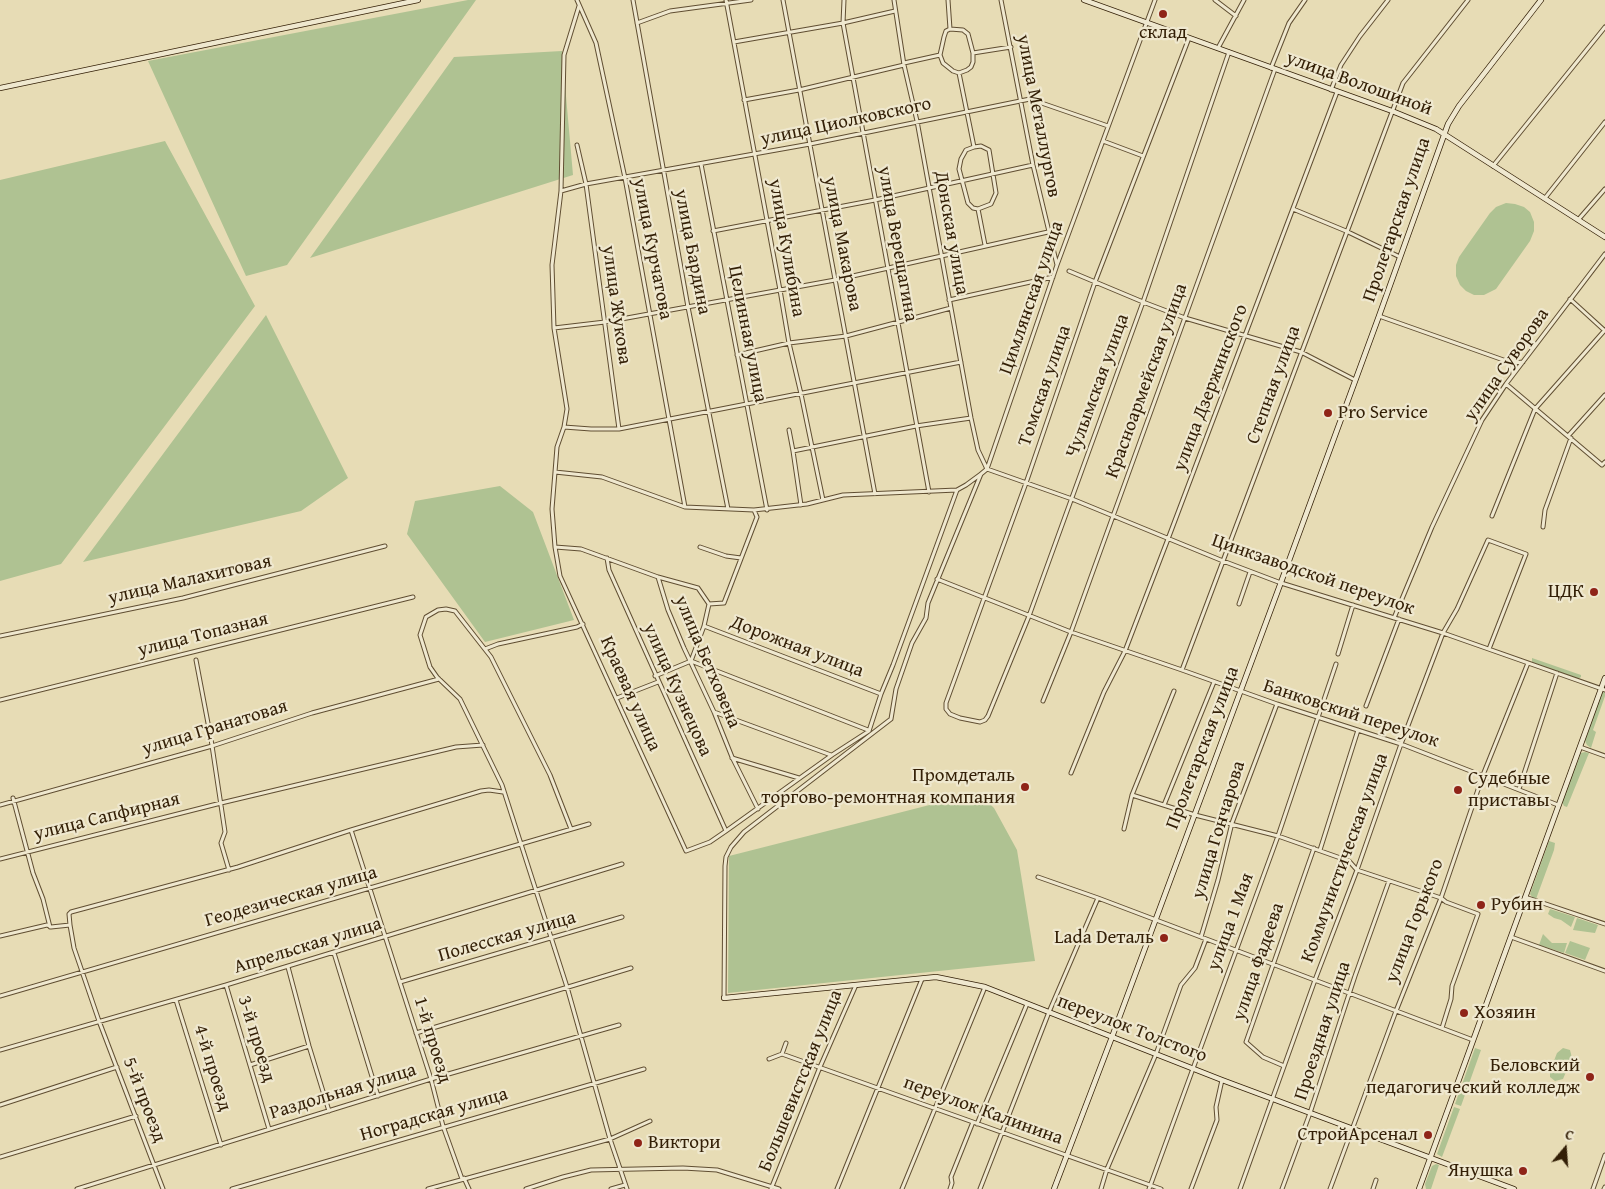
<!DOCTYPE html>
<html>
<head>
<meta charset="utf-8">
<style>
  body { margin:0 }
  #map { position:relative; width:1605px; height:1189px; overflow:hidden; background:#e7dcb5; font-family:"Gentium Book Plus",serif }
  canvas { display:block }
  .north { position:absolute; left:1540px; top:1124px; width:50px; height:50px; -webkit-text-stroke:4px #efe8cf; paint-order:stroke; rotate:18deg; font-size:14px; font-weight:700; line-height:20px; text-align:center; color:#331f06 }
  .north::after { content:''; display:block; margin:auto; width:18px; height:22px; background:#331f06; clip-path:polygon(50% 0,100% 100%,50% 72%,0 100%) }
</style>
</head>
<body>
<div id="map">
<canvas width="1605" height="1189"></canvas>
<div class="north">С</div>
</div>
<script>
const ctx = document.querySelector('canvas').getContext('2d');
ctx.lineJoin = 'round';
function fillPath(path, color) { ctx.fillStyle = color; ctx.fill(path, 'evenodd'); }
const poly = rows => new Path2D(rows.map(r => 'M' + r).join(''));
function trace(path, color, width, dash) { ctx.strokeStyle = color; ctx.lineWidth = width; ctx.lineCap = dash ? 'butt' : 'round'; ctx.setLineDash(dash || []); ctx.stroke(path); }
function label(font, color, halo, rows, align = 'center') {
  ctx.font = font + ' "Gentium Book Plus",serif'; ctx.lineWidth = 4.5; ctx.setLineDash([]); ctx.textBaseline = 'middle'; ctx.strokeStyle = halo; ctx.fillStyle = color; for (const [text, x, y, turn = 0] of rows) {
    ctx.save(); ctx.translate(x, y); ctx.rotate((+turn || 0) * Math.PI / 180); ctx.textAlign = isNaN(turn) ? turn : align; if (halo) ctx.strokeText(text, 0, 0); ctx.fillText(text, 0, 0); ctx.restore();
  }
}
const green = poly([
  [468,0,476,0,287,265,246,276,148,61],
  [562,51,573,175,310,258,454,57],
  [165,141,255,306,61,564,0,581,0,180],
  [1506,203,1515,204,1524,207,1530,212,1534,222,1534,231,1530,241,1496,289,1484,295,1474,295,1466,291,1460,285,1456,276,1456,265,1459,257,1490,213,1496,207],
  [266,315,348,478,301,511,83,562],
  [500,486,533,512,574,620,485,642,407,534,415,501],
  [1532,658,1581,675,1581,677,1578,679,1532,662],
  [1603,691,1605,691,1605,696,1593,730,1596,732,1591,748,1587,745,1585,741],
  [1585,752,1589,753,1567,807,1564,806,1562,802,1581,753],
  [969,795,984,798,994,808,1017,850,1035,961,728,993,729,856],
  [1549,841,1555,843,1554,850,1536,899,1532,897,1530,894],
  [1550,909,1575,917,1571,927,1561,920,1554,918,1548,914],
  [1577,918,1598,925,1595,933,1573,930],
  [1543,934,1552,943,1567,943,1564,953,1539,945],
  [1570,941,1590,948,1585,960,1565,953],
  [1475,1048,1481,1050,1461,1106,1455,1104],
  [1563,1048,1570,1050,1572,1058,1563,1079,1555,1081,1550,1077,1550,1071,1557,1053],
  [1454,1107,1460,1109,1442,1157,1437,1154],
  [1436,1164,1439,1165,1431,1189,1426,1189,1425,1184,1432,1166]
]);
const street = poly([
  [577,0,596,43,625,178,685,507],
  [633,0,688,307,728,509],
  [726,0,780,290,789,343,801,394,823,500],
  [783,0,875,494],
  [844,0,843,23,929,492],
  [894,0,904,65,917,121,971,418,978,450,987,469,1072,499,1223,561,1281,583,1443,633,1605,690],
  [948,0,950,29],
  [1001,0,1033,165,1057,265],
  [1215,0,1236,16],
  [637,23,670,11,751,0],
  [950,29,963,30,968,34,973,53,973,62,971,67,967,70,959,73,953,71,943,63,940,55,944,37,946,31,950,29],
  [1189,38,1095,282,1026,483,946,703,946,709,950,714,960,718,980,722,985,720,988,716,1029,616,1143,302,1229,52],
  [734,42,843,23,895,11],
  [1218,48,1244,0],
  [973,53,1011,47],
  [904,63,940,55],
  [1271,68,1289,23,1305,0],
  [959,73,974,147],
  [1331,90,1341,65,1360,36,1388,0],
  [744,100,799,90,904,65],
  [1103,141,1143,156],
  [577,145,586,184,619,429],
  [701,164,767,510],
  [1493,166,1605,27],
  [561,191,564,55,579,6],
  [1545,198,1605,122],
  [978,209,973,208,968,203,959,169,961,159,966,150,974,147,981,146,989,150,996,193,991,204,978,209,985,245],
  [1293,209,1346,231,1400,257],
  [1578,220,1605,189],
  [713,231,875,200,1033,165],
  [1069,271,1143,302,1185,318,1301,352,1355,380],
  [1570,299,1605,331],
  [949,300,1053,277],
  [1379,316,1512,363,1523,362],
  [554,328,552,265,561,191,586,184,810,144,1030,99,1108,126],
  [737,355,789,343,846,336,951,308],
  [1512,363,1513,374],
  [1506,384,1602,465,1605,462],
  [564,427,567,409,554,328,605,322,835,280,1048,232],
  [789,430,793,451],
  [1568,436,1605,395],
  [555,472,557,447,564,427,591,429,619,429,961,362],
  [957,490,893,665,881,694,869,731,832,755,726,831,710,842,686,851,560,576,555,547,552,509,555,472,602,477,685,507,754,510,807,504,843,495,957,490,966,485,981,474],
  [801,505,793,451,916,426,971,418],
  [1492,516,1535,409,1605,330],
  [1543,527,1545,510,1571,438],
  [555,547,581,549,658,577,698,588,709,604,704,626,691,661,655,676],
  [700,547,726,556,741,558],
  [607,558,609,570,726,831],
  [658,577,668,610,684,648,714,712,732,757,758,809],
  [937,579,1071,632,1182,670,1277,704,1401,744,1558,805],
  [709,604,724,603,757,517,754,510],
  [1239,604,1250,572],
  [1394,618,1432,527,1482,420,1506,384,1605,254],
  [704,626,881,694],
  [0,636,183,598,385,546],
  [485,649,498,644,577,627,583,624],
  [1338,654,1353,605],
  [196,660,211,739,225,832,221,843,229,870],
  [691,661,868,730],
  [1182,670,1403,83,1468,0],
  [617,698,658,682],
  [0,700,413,597],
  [1043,701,1071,632,1275,69],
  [1366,706,1399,619],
  [714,712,831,755],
  [1580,747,1605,756],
  [732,758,799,778],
  [1071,773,1104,692,1125,651,1168,539,1337,92],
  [1519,789,1557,673],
  [1132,795,1195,815,1278,836,1349,861,1357,870,1441,898,1446,902,1478,914,1452,986,1451,999,1442,1028],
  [13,798,33,873,43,899,50,927],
  [0,805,212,746,312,713,439,679],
  [1164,805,1214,682],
  [571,829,550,775,491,657,455,611,446,609,438,610,426,617,420,635,430,667,437,677,460,699,502,785,567,987,610,1139,627,1189],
  [1124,829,1132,795,1174,691],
  [351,830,431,1079,443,1126,462,1179],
  [1320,850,1358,730],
  [0,859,221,803,456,747,483,745],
  [1038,877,1098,898,1473,1040],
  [1525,897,1605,924],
  [70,925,74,948,99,1021,163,1189],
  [0,936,47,925,51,927,70,925,69,914,71,912,238,867,351,830,481,791,489,790,503,792],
  [1201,937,1218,880,1232,823,1277,704],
  [1511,937,1605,971],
  [334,953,378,1096],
  [288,967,309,1046,329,1111],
  [400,982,622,917],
  [226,985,269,1129],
  [0,996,589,824],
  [724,998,725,866,726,857,731,847,744,832,891,719,896,689,912,643,926,618,928,603,981,474,987,469,1057,265,1155,0],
  [176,1000,221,1145],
  [416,1033,631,968],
  [786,1043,782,1054,1161,1189],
  [0,1050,226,985,622,864],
  [769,1059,782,1054],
  [250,1065,309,1046],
  [1284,1066,1263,1057,1246,1042,1314,848],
  [0,1105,117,1067],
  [977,1124,1027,1004],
  [0,1157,136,1116],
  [464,1178,469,1189],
  [77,1189,431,1079,619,1025],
  [232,1189,644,1069],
  [428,1189,610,1139,650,1121],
  [526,1189,563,1177,591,1170,683,1168,717,1170,779,1189],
  [611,1189,625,1185],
  [771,1189,820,1067,856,985],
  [837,1189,922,979],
  [902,1189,985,987],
  [950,1189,952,1183,951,1177,973,1122],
  [980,1189,1049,1012,1098,898],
  [1101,1189,1107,1169,1156,1054,1181,985,1195,968,1206,939],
  [1149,1189,1278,836,1336,664],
  [1191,1189,1217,1120,1216,1107,1222,1080],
  [1240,1189,1315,980,1357,870,1401,744,1443,633,1457,609,1488,540,1526,554,1489,649],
  [1282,1189,1310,1113,1355,976,1389,881],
  [1330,1189,1396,1011,1441,898,1483,775,1528,663],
  [1373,1189,1376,1180],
  [1593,1189,1605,1155],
  [1604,1189,1605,1187]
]);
const secondary = poly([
  [1084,0,1392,111,1436,129,1605,237],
  [0,88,418,0],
  [724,998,936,977,985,987,1222,1080,1514,1189],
  [1054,1189,1112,1037,1290,558,1379,316,1448,124,1459,106,1541,0],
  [1419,1189,1605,678]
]);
const markers = [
  [1163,14,5,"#8f2418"],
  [1328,413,5,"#8f2418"],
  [1594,592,5,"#8f2418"],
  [1025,787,5,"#8f2418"],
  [1458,790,5,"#8f2418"],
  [1481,905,5,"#8f2418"],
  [1164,938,5,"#8f2418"],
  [1464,1013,5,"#8f2418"],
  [1590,1077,5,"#8f2418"],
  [1428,1135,5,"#8f2418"],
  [638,1143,5,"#8f2418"],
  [1523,1171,5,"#8f2418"]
];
const poiNames = [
  ["склад",1163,33,"center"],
  ["Pro Service",1338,413,"left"],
  ["ЦДК",1584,592],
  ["Промдеталь",1015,776],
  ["торгово-ремонтная компания",1015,798],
  ["Судебные",1468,779,"left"],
  ["приставы",1468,801,"left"],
  ["Рубин",1491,905,"left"],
  ["Lada Dеталь",1154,938],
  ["Хозяин",1474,1013,"left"],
  ["Беловский",1580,1066],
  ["педагогический колледж",1580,1088],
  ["СтройАрсенал",1418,1135],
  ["Виктори",648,1143,"left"],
  ["Янушка",1513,1171]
];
const streetNames = [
  ["улица Волошиной",1359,84,20],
  ["улица Металлургов",1038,116,79],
  ["улица Циолковского",846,122,-12],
  ["Пролетарская улица",1397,220,-71],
  ["Донская улица",951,233,80],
  ["улица Макарова",842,244,79],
  ["улица Верещагина",897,244,80],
  ["улица Кулибина",786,248,80],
  ["улица Курчатова",652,249,79],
  ["улица Бардина",692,252,79],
  ["Цимлянская улица",1032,298,-71],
  ["улица Жукова",616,305,82],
  ["Целинная улица",747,334,79],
  ["улица Суворова",1507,365,-55],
  ["Красноармейская улица",1147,381,-70],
  ["Степная улица",1274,385,-70],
  ["Томская улица",1045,386,-71],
  ["Чулымская улица",1098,386,-70],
  ["улица Дзержинского",1211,388,-69],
  ["Цинкзаводской переулок",1313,575,19],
  ["улица Малахитовая",190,580,-13],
  ["улица Топазная",203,635,-14],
  ["Дорожная улица",797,647,21],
  ["улица Бетховена",707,662,67],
  ["улица Кузнецова",677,690,66],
  ["Краевая улица",630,694,66],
  ["Банковский переулок",1351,714,18],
  ["улица Гранатовая",215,728,-17],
  ["Пролетарская улица",1203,748,-69],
  ["улица Сапфирная",107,817,-14],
  ["улица Гончарова",1219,830,-73],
  ["Коммунистическая улица",1345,858,-70],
  ["Геодезическая улица",291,897,-16],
  ["улица Горького",1415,921,-69],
  ["улица 1 Мая",1231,922,-70],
  ["Полесская улица",507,937,-16],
  ["Апрельская улица",308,946,-17],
  ["улица Фадеева",1259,962,-71],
  ["переулок Толстого",1132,1029,21],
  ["Проездная улица",1323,1031,-72],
  ["3-й проезд",256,1039,73],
  ["1-й проезд",432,1040,73],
  ["4-й проезд",212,1068,73],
  ["Большевистская улица",801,1081,-68],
  ["Раздольная улица",343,1092,-17],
  ["5-й проезд",144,1100,69],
  ["переулок Калинина",983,1111,20],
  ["Ноградская улица",434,1115,-16]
];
fillPath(green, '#afc292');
trace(street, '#604e32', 5);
trace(secondary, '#331f06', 6);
trace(street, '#efe8cf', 3);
trace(secondary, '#efe8cf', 4.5);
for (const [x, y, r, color] of markers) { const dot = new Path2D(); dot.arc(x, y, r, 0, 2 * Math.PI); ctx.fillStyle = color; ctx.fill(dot); trace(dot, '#efe8cf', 2); }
label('19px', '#331f06', '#efe8cf', poiNames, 'right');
label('19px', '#331f06', '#efe8cf', streetNames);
</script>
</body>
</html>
